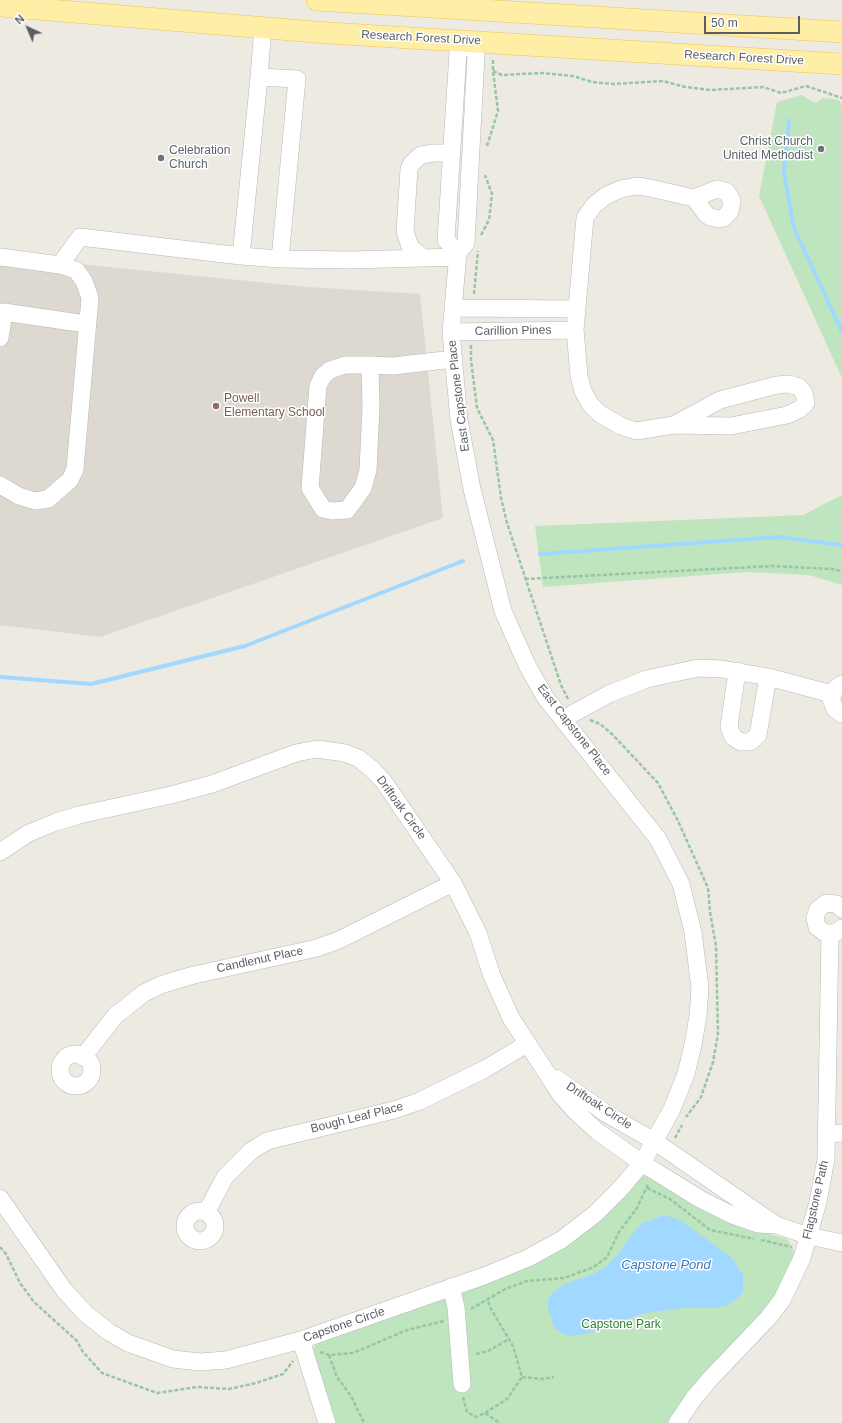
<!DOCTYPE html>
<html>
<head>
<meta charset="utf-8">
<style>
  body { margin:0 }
  #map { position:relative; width:842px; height:1423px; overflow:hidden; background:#edeae2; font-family:Arial,sans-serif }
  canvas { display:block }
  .north { position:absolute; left:8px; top:8px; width:40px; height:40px; -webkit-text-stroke:3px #fff; paint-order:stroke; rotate:316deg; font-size:11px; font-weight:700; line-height:16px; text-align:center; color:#5a5e63 }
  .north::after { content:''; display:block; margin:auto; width:14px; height:18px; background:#5a5e63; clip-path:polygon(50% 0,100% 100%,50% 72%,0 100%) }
  .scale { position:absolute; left:704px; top:16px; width:96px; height:18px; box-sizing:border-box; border:2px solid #5a5e63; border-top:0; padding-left:5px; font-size:12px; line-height:14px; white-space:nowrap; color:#5a5e63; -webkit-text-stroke:3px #fff; paint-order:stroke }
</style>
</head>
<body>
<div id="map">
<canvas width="842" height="1423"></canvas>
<div class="north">N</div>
<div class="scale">50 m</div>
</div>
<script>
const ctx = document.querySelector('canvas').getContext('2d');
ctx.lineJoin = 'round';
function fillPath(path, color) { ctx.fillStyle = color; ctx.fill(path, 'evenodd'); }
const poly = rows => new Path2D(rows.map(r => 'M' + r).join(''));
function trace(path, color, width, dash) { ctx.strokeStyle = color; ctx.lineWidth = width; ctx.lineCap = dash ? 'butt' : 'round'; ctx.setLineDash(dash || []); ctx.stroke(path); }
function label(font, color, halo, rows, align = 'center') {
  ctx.font = font + ' Arial,sans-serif'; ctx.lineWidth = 3; ctx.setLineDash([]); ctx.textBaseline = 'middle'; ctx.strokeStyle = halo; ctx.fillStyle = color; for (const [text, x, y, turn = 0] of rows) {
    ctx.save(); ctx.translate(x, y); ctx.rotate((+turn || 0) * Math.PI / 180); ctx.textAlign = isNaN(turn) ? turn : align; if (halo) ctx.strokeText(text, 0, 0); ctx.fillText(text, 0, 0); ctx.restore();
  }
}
const education = poly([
  [0,256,308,287,420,294,443,518,100,637,0,625]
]);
const green = poly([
  [802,95,815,103,823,98,836,99,840,101,842,107,842,378,759,196,777,102],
  [842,495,842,585,809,575,747,572,543,587,535,526,803,515],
  [646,1175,752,1229,787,1239,794,1250,792,1264,767,1309,669,1423,336,1423,318,1373,313,1354,314,1347,318,1343,495,1279,639,1178]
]);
const water = poly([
  [665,1215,681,1221,731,1257,743,1275,743,1292,739,1297,728,1305,716,1308,683,1308,645,1313,586,1334,568,1336,555,1329,548,1308,548,1301,552,1293,567,1283,589,1276,604,1268,617,1256,636,1229,644,1222]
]);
const stream = poly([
  [789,120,784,172,794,228,842,332],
  [540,554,779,537,842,545],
  [0,677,91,684,245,646,463,561]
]);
const path = poly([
  [493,71,502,75,542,73,573,76,592,82,614,84,663,81,685,87,710,90,763,87,781,93,806,86,842,98],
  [487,146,498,111,493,71,493,59],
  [481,235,489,220,492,194,485,175],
  [474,294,478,251],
  [471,345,471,360,477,408,493,440,501,498,507,523,561,685,568,699],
  [525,579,772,566,832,569,842,571],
  [590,720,600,724,612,734,658,783,678,821,708,888,710,912,716,946,718,1034,713,1062,701,1097,686,1117],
  [675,1138,682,1125],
  [647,1188,670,1199,710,1230,754,1239],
  [761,1240,792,1247],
  [0,1247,6,1254,20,1283,34,1302,77,1341,83,1352,102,1373,157,1393,197,1387,229,1389,256,1383,283,1374,293,1361],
  [471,1309,505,1289,527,1281,564,1278,594,1267,607,1257,619,1232,637,1208,648,1184],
  [320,1352,329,1355,353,1353,407,1330,444,1321],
  [476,1354,488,1351,509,1339],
  [329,1355,337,1377,351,1396,364,1423],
  [522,1377,543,1379,554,1377],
  [463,1397,467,1412,476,1417,485,1413,500,1423],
  [485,1413,507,1399,522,1377,513,1346,491,1309,487,1299]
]);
const minor = poly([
  [259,77,263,27],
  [717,189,727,192,732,201,730,211,724,218,719,219,710,217,706,214,694,198,717,189],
  [0,257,60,265,76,270,84,281,90,298,75,469,70,480,48,499,35,501,19,496,0,485],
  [423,258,410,247,405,231,409,169,412,163,421,155,434,153,451,153],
  [280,259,351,260,458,257],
  [60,265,80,237,241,256,280,259,297,79,259,77,241,256],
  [453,308,577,309],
  [451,332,575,330],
  [0,338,4,312,86,324],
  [370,365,371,407,368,470,363,488,347,510,332,511,323,509,310,488,318,386,323,376,330,370,345,365,370,365,393,366,454,359],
  [674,425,720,400,777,385,789,384,799,387,804,393,806,403,800,409,787,415,731,426,674,425,636,431,621,426,600,414,590,404,583,391,579,376,575,330,585,218,594,205,607,195,621,189,637,186,650,188,694,198],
  [737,671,729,727,733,737,741,742,750,742,758,735,768,677],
  [842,684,835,689,831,699,835,709,842,714],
  [563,719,609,694,647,679,698,668,722,669,768,677,832,694],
  [0,852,29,833,56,822,79,815,171,795,212,784,296,753,317,749,345,753,358,758,372,769,384,782,453,883,478,933,492,976,511,1018,561,1095,574,1110,598,1132,642,1163,700,1199,732,1215,758,1224,776,1225,809,1236,842,1243],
  [842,909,836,904,826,903,818,909,815,918,817,927,825,933,835,933,842,928],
  '60 1070a16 16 0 1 1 32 0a16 16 0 1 1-32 0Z',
  [83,1057,115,1016,144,993,163,984,194,975,317,948,339,940,453,883],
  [556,1078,607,1114,654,1141,776,1225],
  [827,1134,842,1133],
  [0,1198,64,1290,86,1314,109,1332,128,1343,173,1359,200,1362,226,1360,301,1340,484,1276,528,1258,561,1240,595,1214,621,1188,642,1163,672,1109,686,1074,693,1045,698,1016,700,988,693,932,681,884,658,839,545,697,527,665,503,611,472,489,459,420,451,332,458,253,466,243,476,55,469,41,458,53,446,240,458,253],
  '185 1226a15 15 0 1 1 30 0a15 15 0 1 1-30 0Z',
  [207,1211,225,1177,251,1151,267,1141,394,1110,420,1101,485,1069,527,1044],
  [451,1287,456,1307,462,1384],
  [301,1340,327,1423],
  [677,1423,694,1398,710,1379,769,1317,782,1300,802,1258,818,1202,826,1159,830,934]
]);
const major = poly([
  [317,0,842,32],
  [0,6,328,33,842,64]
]);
const markers = [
  [821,149,4,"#6b7280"],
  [161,158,4,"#6b7280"],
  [216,406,4,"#8d6e63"]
];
const streetNames = [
  ["Research Forest Drive",421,38,3],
  ["Research Forest Drive",744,58,3],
  ["Carillion Pines",513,331,-1],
  ["East Capstone Place",459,396,-97],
  ["East Capstone Place",574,730,52],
  ["Driftoak Circle",401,808,54],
  ["Candlenut Place",260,960,-12],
  ["Driftoak Circle",599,1106,33],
  ["Bough Leaf Place",357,1118,-14],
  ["Flagstone Path",816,1200,-77],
  ["Capstone Circle",344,1325,-19]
];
const worshipNames = [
  ["Christ Church",813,142],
  ["United Methodist",813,156],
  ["Celebration",169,151,"left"],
  ["Church",169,165,"left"]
];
const educationNames = [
  ["Powell",224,399],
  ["Elementary School",224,413]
];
const parkNames = [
  ["Capstone Park",621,1325]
];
const waterNames = [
  ["Capstone Pond",666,1265]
];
fillPath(education, '#ddd9d0');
fillPath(green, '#bfe5be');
fillPath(water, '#a1d8ff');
trace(stream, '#a1d8ff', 4);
trace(minor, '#b5b8bc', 18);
trace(major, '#f1c258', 22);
trace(path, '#97c6a4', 2.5, [4, 2]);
trace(minor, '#fff', 17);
trace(major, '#ffeea6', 21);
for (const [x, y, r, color] of markers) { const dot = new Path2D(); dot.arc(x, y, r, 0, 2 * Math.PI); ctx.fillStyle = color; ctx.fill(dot); trace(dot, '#fff', 1.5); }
label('12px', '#5a5e63', '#fff', streetNames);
label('12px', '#5b616d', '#fff', worshipNames, 'right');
label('12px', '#785e54', '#fff', educationNames, 'left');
label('12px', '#348135', '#fff', parkNames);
label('italic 13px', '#3e78b0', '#fff', waterNames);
</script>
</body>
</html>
